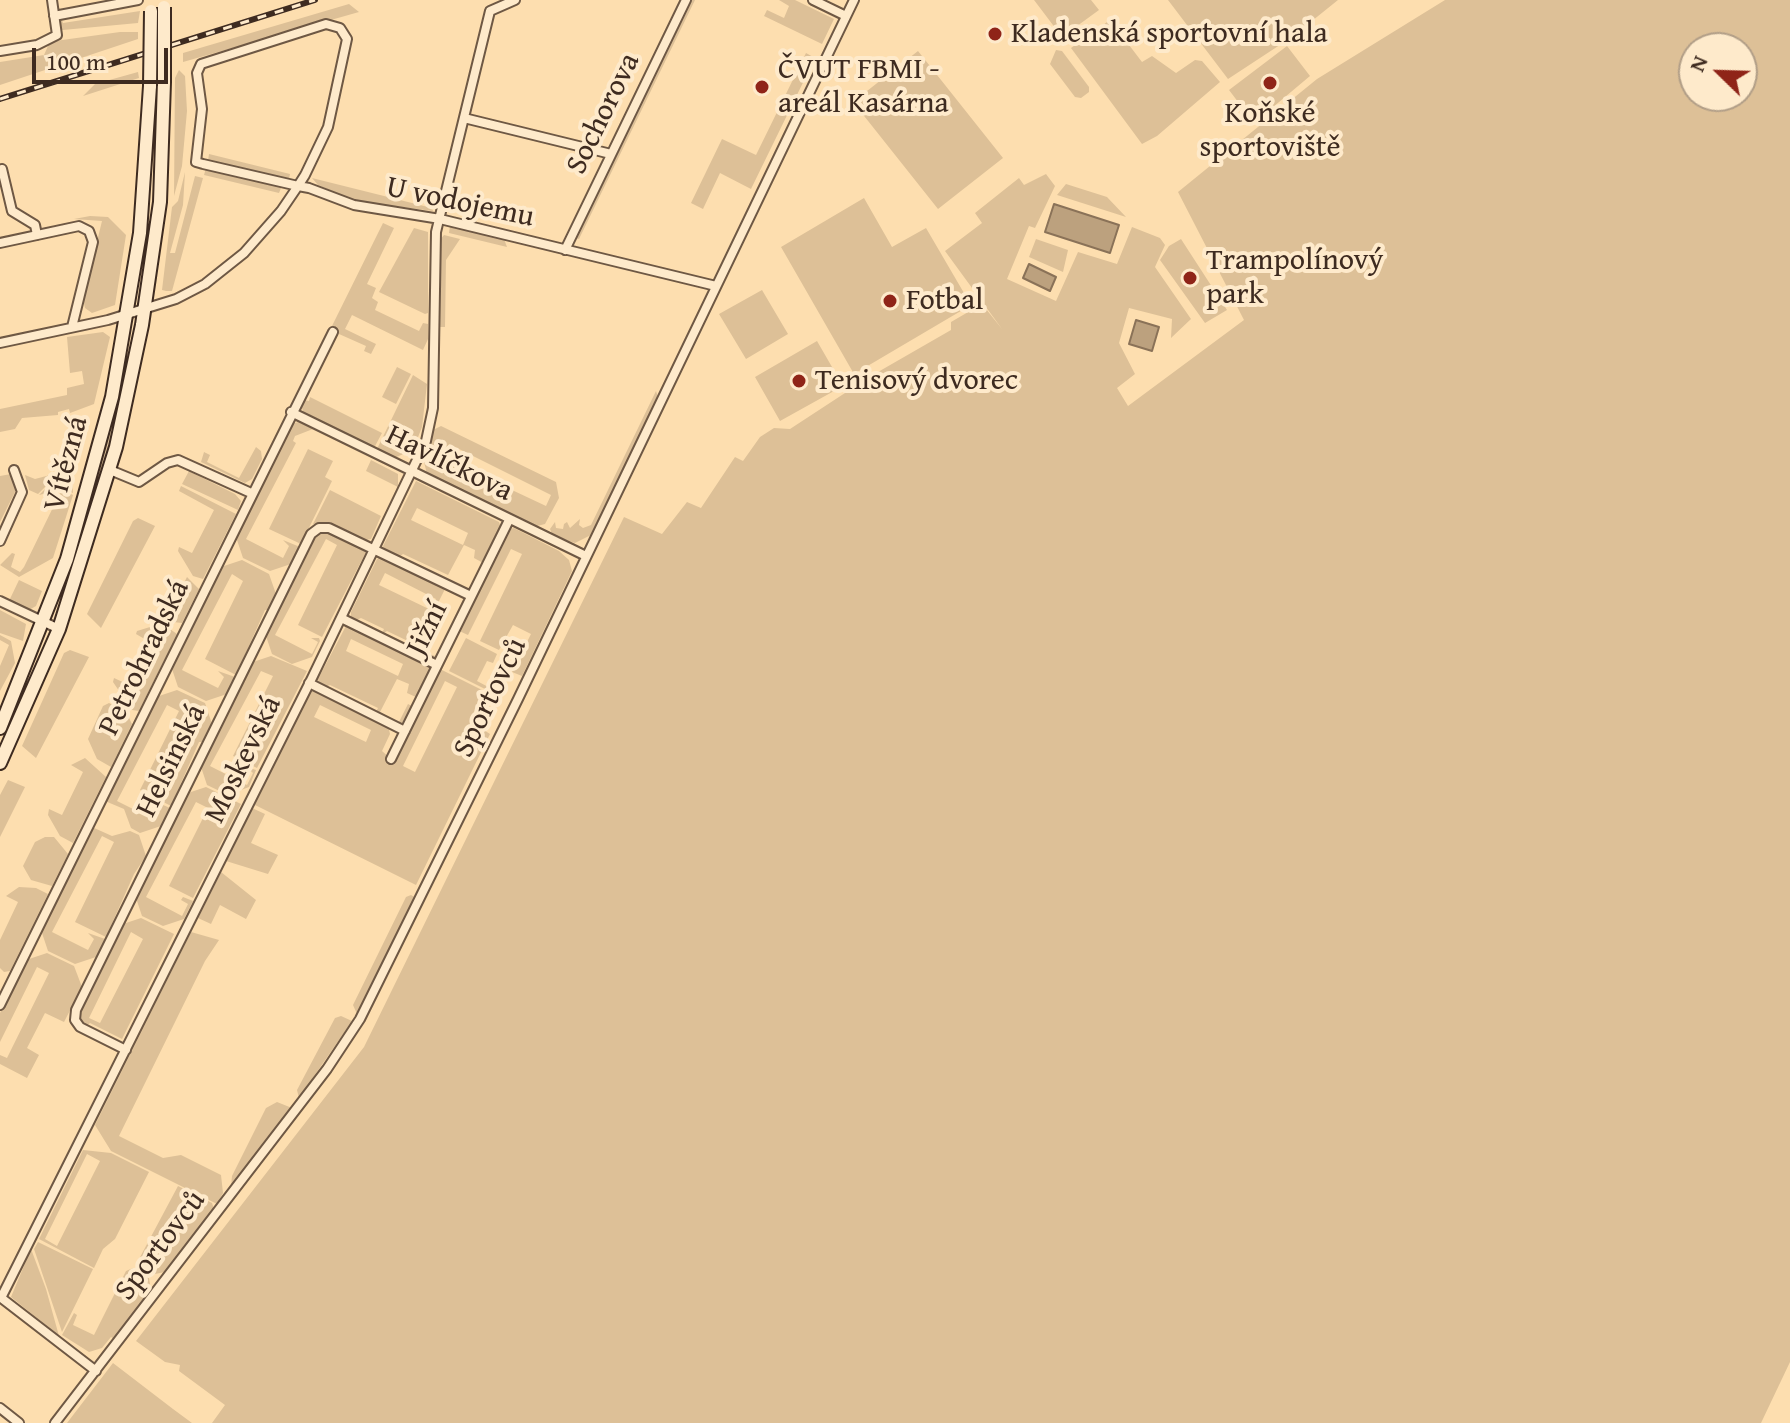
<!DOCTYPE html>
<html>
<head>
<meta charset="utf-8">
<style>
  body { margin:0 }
  #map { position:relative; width:1790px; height:1423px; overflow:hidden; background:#fddeaf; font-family:"Gentium Book Plus",serif }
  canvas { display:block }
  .north { position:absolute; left:1678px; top:32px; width:80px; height:80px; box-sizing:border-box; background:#feeacb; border:2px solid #b19e87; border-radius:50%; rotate:293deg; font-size:22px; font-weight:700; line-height:32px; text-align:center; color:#3e2b20 }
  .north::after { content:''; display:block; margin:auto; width:28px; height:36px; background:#8f2418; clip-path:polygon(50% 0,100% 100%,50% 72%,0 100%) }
  .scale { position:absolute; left:32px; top:48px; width:136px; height:36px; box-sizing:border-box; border:4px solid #3e2b20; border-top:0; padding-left:10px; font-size:24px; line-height:28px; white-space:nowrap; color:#3e2b20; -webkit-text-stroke:6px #feeacb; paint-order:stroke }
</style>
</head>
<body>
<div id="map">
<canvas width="1790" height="1423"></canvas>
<div class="north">N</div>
<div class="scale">100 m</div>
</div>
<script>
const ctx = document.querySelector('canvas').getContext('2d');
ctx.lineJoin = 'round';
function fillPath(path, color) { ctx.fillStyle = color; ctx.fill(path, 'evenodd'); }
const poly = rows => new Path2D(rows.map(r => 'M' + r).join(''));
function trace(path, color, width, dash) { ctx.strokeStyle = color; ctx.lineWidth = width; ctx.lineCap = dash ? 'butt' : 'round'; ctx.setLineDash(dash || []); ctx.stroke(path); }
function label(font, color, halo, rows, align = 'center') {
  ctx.font = font + ' "Gentium Book Plus",serif'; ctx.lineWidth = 8; ctx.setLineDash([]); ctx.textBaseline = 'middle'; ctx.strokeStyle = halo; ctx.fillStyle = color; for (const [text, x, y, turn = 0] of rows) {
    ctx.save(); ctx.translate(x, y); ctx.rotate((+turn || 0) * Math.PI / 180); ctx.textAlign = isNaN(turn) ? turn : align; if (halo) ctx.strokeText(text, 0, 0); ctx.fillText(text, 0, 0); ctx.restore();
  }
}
const green = poly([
  [690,0,695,0,579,239,575,238],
  [779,0,795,0,834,19,822,44,764,16,767,10,784,18,789,6],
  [1034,0,1091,0,1099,10,1062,37],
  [1168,0,1338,0,1292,37,1228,79],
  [1445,0,1790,0,1790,1362,1761,1423,212,1423,225,1405,179,1371,180,1365,165,1362,136,1341,364,1047,624,517,662,534,687,502,701,508,735,457,743,461,760,437,774,428,790,429,871,376,951,330,951,322,982,304,1002,329,945,251,982,223,975,213,1019,178,1024,185,1046,174,1055,186,1035,228,1029,226,1007,279,1056,301,1078,252,1117,264,1132,227,1160,238,1165,245,1155,267,1191,319,1171,338,1172,319,1129,308,1119,343,1135,374,1117,388,1128,406,1244,320,1178,192,1317,79],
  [1694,48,1742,48,1742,96,1694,96],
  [349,4,359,12,183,62,183,53],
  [140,11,138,23,52,31,53,24,62,20,63,23],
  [1110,20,1142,62,1152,56,1176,73,1195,60,1202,61,1220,82,1157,136,1142,144,1071,48],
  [120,32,138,32,138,39,0,85,0,62,44,55,48,46,55,41],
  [1287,46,1310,76,1254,123,1229,90],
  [1056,50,1062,51,1089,87,1089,92,1081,98,1075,97,1050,64],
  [918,51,1003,158,938,209,853,102],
  [806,53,815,58,751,189,720,173,703,209,691,203,722,139,756,155],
  [179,70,185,76,187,111,182,166,174,196,175,78],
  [138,72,139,78,83,96,95,84],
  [209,154,290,174,289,179,208,161],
  [206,168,277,185,281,188,279,193,204,175],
  [185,172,183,205,170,253,175,253,195,176,203,178,172,291,166,291,162,290,172,207,178,201],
  [312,178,432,208,433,211,355,201,318,185],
  [1066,184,1107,197,1126,217,1057,195],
  [864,198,892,247,926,228,971,305,854,374,781,247],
  [90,216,108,217,126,235,115,305,92,313,85,308,83,299,102,221,74,219],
  [383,223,394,228,367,284,376,288,372,298,378,302,375,310,419,331,423,323,428,324,428,339,423,350,352,315,345,329,376,344,371,354,364,351,366,346,330,330],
  [450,226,504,239,507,247,449,233],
  [414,228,428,232,428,313,425,314,379,292],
  [444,235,460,239,446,260,445,327,438,327,439,241],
  [1036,239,1068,250,1063,272,1029,257],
  [1181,239,1227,310,1205,323,1160,260,1169,246],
  [762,290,788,334,746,359,719,314],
  [103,332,110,337,94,404,70,413,69,409,58,412,58,415,22,418,15,429,0,432,0,409,67,395,67,388,84,384,82,371,70,373,67,337],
  [817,341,843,386,780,421,755,377],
  [397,367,411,374,396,404,382,397],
  [413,375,427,384,422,427,413,450,394,458,377,449],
  [656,391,658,397,591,535,575,543,553,536,550,529,555,522,556,528,563,529,564,524,567,522,570,528,580,519,579,525,583,528,591,525],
  [310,397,382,433,374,448,304,413,301,406,304,400,309,401],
  [298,422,313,429,295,436,293,441,296,443,246,539,283,558,289,546,283,540,300,547,291,564,270,571,243,558,236,537,292,424],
  [441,426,556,482,559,498,545,524,533,527,427,474,423,458,433,430],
  [449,444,551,495,546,506,446,459,443,455],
  [112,433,114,435,63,600,59,599,109,434],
  [256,447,261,451,262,459,252,479,245,483,201,462,204,452,210,455,207,462,239,478],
  [308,449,333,461,325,477,332,481,301,544,269,529],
  [371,460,398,474,398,487,366,471],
  [189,471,235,494,241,501,238,510,182,484],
  [11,474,16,490,0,522,0,476],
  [54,474,72,481,73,493,50,482,38,494,29,490,25,475,35,479],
  [416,481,499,522,501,528,485,564,474,558,475,550,464,545,448,575,403,554,398,558,385,551,383,546],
  [417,508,468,533,463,545,411,520],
  [50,484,73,495,53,558,19,577,0,565,12,553,15,554,11,567,20,572,24,567,61,491,51,486,47,493,39,495],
  [181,486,236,514,203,579,193,576,178,551,179,547,192,553,214,510,179,491],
  [330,490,381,516,371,539,366,540,329,523,313,524],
  [138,518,155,526,101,628,87,614,133,521],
  [514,528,559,551,569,560,572,571,522,676,512,672,531,634,513,625,499,650,480,641,522,554,511,549,468,635,457,630,509,529],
  [324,529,366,552,322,637,298,625,337,545,326,539,275,635,312,654,318,642,311,638,319,638,320,641,312,657,292,664,272,654,265,633,312,536],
  [382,556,446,587,428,623,435,627,433,632,425,629,415,648,435,656,444,639,445,644,437,658,411,650,414,644,387,631,381,635,384,629,361,618,354,621,351,619,351,612,377,559],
  [385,573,436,599,431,610,379,585],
  [242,560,269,574,276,594,268,610,265,610,236,675,205,659,243,581,232,574,182,670,218,688,224,677,218,671,235,677,227,694,206,701,178,687,171,666,221,567],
  [187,577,199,589,182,623,165,621],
  [19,580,42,591,36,606,29,610,9,601],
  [0,610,26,624,23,641,0,633],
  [347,624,430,665,432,670,418,698,407,693,409,684,397,679,380,712,399,722,408,704,414,707,406,722,396,724,375,714,378,708,330,685,323,688,319,685,318,679],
  [351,639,403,664,398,676,346,651],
  [150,627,167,627,177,634,139,711,132,710,113,682,114,678,127,684,148,641,136,634,137,631],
  [0,635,11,641,15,663,0,691,0,666,9,645,0,640],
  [466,638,497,654,493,663,487,661,477,681,492,689,491,692,449,671],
  [70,650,89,657,36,758,22,746,64,653],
  [271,656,307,671,257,768,233,756,273,676,261,671,210,766,247,785,253,773,247,767,256,770,249,787,228,795,207,785,200,764,250,663],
  [440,669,484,691,470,721,490,734,416,885,255,805,313,689,388,725,390,734,382,751,392,760],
  [445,681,457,687,415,772,403,766],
  [320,705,371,730,366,742,314,717],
  [177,690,205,703,212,724,203,742,199,742,171,806,140,790,179,711,167,705,117,801,153,819,159,808,152,804,154,801,170,808,161,826,140,833,131,828,124,809,105,801,156,697],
  [109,703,126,712,132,724,111,767,97,759,88,739,103,706],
  [85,758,106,777,73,843,60,836,48,815,49,809,62,815,83,772,71,765],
  [8,780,25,787,0,837,0,795],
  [206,787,241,804,193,898,169,886,208,808,196,802,146,897,182,916,188,904,181,900,183,897,193,901,184,919,163,926,142,916,135,895,185,794],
  [252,808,265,814,251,843,278,855,268,874,226,861],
  [92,827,112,836,130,831,139,835,146,856,134,874,106,937,75,922,114,842,102,836,52,932,88,950,94,939,88,933,105,939,96,957,75,964,48,951,41,930],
  [45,837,54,837,68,854,52,886,31,880,23,866,35,842],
  [221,872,256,900,246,919,220,905,211,924,198,918],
  [19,887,36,888,48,894,10,971,4,972,0,968,0,940,18,902,6,896],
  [411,895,416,898,357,1014,353,1005,406,897],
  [141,918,174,934,122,1039,90,1023,85,1027,77,1016,120,925],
  [131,932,143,939,100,1023,89,1018],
  [191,932,219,940,205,961,119,1136,163,1158,181,1155,221,1175,223,1193,217,1204,111,1151,95,1125],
  [47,953,74,966,82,987,64,1022,45,1013,27,1048,39,1055,27,1078,0,1064,0,1055,7,1058,49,973,37,967,0,1042,0,1013,26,960],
  [341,1016,352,1021,299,1098,297,1090,335,1018],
  [277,1102,292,1108,231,1187,232,1176,266,1108],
  [83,1150,111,1153,149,1172,115,1239,103,1249,94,1268,39,1239],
  [87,1154,100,1161,57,1246,45,1239],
  [178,1186,212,1203,214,1209,165,1272,155,1274,140,1266,138,1261],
  [38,1242,93,1269,62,1332,34,1249],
  [31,1249,46,1289,59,1336,11,1297],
  [133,1268,149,1278,151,1291,114,1339,111,1337,102,1348,89,1352,62,1335,74,1313,77,1315,73,1325,94,1335,126,1271],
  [113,1363,173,1409,192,1423,67,1423]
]);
const water = poly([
  [1054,204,1119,225,1110,253,1045,232,1054,204],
  [1029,264,1056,277,1050,291,1023,278,1029,264],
  [1136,320,1159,327,1152,351,1129,344,1136,320]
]);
const street = poly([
  [813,0,846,16],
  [54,16,138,0],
  [0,51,37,45,57,35,52,0],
  [464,118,611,154],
  [2,169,12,211,35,225,37,235],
  [0,243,79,226,89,231,93,242,72,327],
  [565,250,686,0],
  [0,343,108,320,176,299,205,284,244,253,281,211,298,186,305,175,328,127,347,39,340,28,326,24,201,64,197,73,202,109,196,162,203,164,298,186,309,188,354,205,440,219,716,286],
  [291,412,586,556],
  [110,470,139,482,167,463,178,460,251,493],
  [0,541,22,492,14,470],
  [0,601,59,629],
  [341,618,437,665],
  [309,683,405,731],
  [391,759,509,520],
  [0,1005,333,332],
  [126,1050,80,1027,75,1020,76,1010,311,534,319,528,329,528,471,596],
  [0,1297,96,1371],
  [1,1298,312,678,426,441,433,408,436,232,490,11,515,0],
  [0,1408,19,1423],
  [55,1423,327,1069,360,1019,518,699,854,0]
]);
const secondary = poly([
  [0,728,67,559,112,397,140,233,150,86],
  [0,763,59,629,116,447,142,325,160,202,164,82]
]);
const rail = poly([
  [0,99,315,0]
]);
const secondaryBridge = poly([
  [164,82,164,7],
  [150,86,151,11]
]);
const markers = [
  [995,34,8,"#8f2418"],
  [1270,83,8,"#8f2418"],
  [762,87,8,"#8f2418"],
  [1190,278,8,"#8f2418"],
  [890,301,8,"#8f2418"],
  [799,381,8,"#8f2418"]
];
const poiNames = [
  ["Kladenská sportovní hala",1011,34],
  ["ČVUT FBMI -",778,70],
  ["areál Kasárna",778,104],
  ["Koňské",1270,114,"center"],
  ["sportoviště",1270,148,"center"],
  ["Trampolínový",1206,261],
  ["park",1206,295],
  ["Fotbal",906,301],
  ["Tenisový dvorec",815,381]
];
const streetNames = [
  ["Sochorova",604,114,-64],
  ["U vodojemu",460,203,12],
  ["Vítězná",67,464,-75],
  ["Havlíčkova",449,464,26],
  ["Jižní",428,629,-64],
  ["Petrohradská",145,658,-64],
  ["Sportovců",491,698,-64],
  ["Moskevská",244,760,-64],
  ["Helsinská",172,761,-64],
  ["Sportovců",161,1246,-53]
];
fillPath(green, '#ddc097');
fillPath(water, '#bca17e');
trace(water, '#8a7258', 2);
trace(street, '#6e5844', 12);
trace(secondary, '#3e2b20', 16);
trace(street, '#feeacb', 8);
trace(secondary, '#feeacb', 12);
trace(rail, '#3e2b20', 6);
trace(rail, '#feeacb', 3, [9]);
trace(secondaryBridge, '#3e2b20', 16, []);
trace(secondaryBridge, '#feeacb', 12);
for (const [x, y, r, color] of markers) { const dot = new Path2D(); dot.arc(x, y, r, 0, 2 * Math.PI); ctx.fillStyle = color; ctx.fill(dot); trace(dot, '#feeacb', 3); }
label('30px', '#3e2b20', '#feeacb', poiNames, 'left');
label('30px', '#3e2b20', '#feeacb', streetNames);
</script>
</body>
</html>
